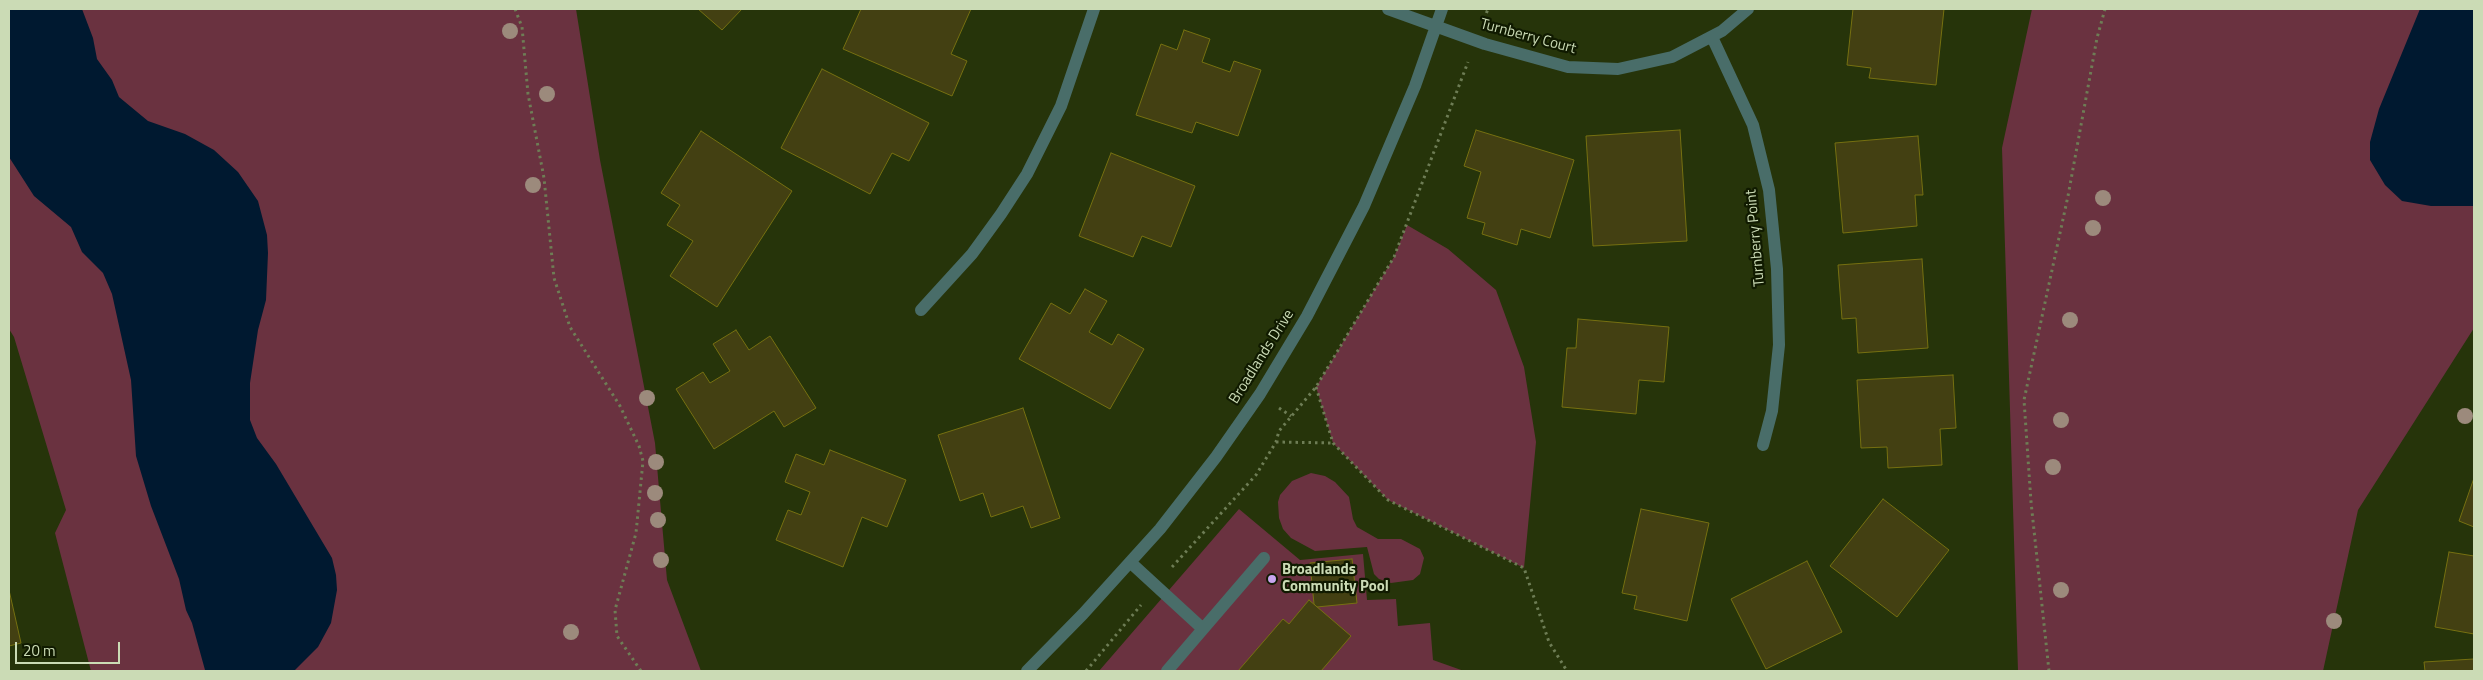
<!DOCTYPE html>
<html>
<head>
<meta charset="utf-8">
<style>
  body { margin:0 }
  #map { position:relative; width:2483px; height:680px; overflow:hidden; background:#26340a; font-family:"Titillium Web",sans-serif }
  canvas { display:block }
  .frame { position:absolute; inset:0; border:10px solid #cbdbb5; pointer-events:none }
  .scale { position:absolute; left:15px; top:642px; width:105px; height:22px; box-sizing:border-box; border:2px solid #cbdbb5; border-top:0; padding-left:6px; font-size:15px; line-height:18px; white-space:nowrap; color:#cbdbb5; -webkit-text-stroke:4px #101a00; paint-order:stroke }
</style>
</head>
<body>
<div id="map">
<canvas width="2483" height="680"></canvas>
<div class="frame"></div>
<div class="scale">20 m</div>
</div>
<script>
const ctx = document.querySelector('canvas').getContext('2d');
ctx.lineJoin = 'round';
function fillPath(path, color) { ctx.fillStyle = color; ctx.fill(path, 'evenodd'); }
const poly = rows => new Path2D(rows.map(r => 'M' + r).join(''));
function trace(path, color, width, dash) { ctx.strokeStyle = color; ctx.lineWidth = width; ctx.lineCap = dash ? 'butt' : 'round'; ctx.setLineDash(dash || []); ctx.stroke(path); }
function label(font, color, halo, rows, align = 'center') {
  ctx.font = font + ' "Titillium Web",sans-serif'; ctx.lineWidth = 4.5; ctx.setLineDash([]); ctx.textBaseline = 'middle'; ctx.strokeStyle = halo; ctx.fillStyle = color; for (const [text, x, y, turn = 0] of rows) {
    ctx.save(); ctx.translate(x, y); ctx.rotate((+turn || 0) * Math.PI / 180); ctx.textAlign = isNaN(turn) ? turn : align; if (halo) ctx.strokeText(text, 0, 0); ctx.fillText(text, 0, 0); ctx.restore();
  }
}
const green = poly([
  [9,9,576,9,600,160,655,443,667,580,701,671,91,671,55,533,66,510,14,337,9,329],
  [2032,9,2474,9,2474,328,2358,510,2323,671,2018,671,2002,148],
  [1407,225,1448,249,1496,290,1524,367,1536,442,1524,568,1388,500,1333,443,1316,387,1394,257],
  [1311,473,1325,476,1335,482,1349,497,1353,519,1357,527,1378,539,1401,539,1420,549,1424,558,1420,574,1413,580,1391,583,1379,579,1374,574,1367,547,1315,551,1291,538,1283,529,1279,518,1278,502,1280,495,1292,481],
  [1239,509,1300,560,1363,554,1367,600,1396,599,1398,626,1430,623,1433,660,1464,671,1099,671]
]);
const water = poly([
  [9,9,82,9,93,38,97,59,112,80,119,97,148,121,185,134,214,150,238,172,258,201,267,235,268,253,266,300,258,330,250,383,250,420,257,438,276,464,332,558,336,575,337,590,331,623,318,647,294,671,205,670,192,623,186,610,179,579,151,506,136,456,131,380,112,294,103,273,82,252,71,227,34,196,9,157],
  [2420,9,2474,9,2474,206,2431,206,2402,201,2385,185,2370,160,2370,142,2379,109]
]);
const building = poly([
  [698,9,742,9,722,30,698,9],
  [861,9,971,9,951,54,967,61,952,96,843,49,861,9],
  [1853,9,1944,9,1936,85,1869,78,1871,68,1847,65,1853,9],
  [1184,30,1210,39,1202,62,1230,72,1234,61,1261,70,1238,136,1196,122,1192,133,1136,115,1161,44,1177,50,1184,30],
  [822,69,929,123,909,161,892,153,870,194,781,148,822,69],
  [1476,130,1574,160,1550,238,1521,229,1517,245,1482,234,1485,223,1467,218,1481,172,1464,166,1476,130],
  [1680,130,1687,241,1593,246,1586,136,1680,130],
  [701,131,792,191,717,307,670,276,693,241,667,225,680,205,661,193,701,131],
  [1918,136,1923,195,1915,195,1917,226,1843,233,1835,143,1918,136],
  [1111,153,1195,186,1171,247,1142,236,1133,257,1079,236,1111,153],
  [1922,259,1928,348,1858,353,1856,318,1842,319,1838,265,1922,259],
  [1085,289,1107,301,1089,332,1112,345,1118,334,1144,349,1110,409,1019,359,1051,303,1070,314,1085,289],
  [1578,319,1669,327,1664,382,1639,380,1636,414,1562,407,1567,348,1576,348,1578,319],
  [736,330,749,350,770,336,816,408,784,427,774,411,714,449,676,389,703,372,710,383,730,371,713,344,736,330],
  [1953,375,1956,428,1940,429,1942,465,1888,468,1887,447,1861,448,1857,380,1953,375],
  [1023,408,1060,518,1031,528,1023,506,991,517,983,493,960,501,938,435,1023,408],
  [830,450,906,480,887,527,862,517,843,567,776,540,788,510,801,515,810,492,785,482,796,454,824,465,830,450],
  [2474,478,2474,527,2459,521,2474,478],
  [1883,499,1949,550,1897,617,1830,566,1883,499],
  [1641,509,1709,523,1687,621,1634,609,1637,596,1622,593,1641,509],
  [2449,552,2474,556,2474,634,2435,627,2449,552],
  [1352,559,1357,603,1317,607,1314,604,1310,563,1352,559],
  [1807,561,1842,632,1766,669,1731,599,1807,561],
  [9,590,21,643,9,646,9,590],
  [1309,600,1351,636,1321,671,1238,671,1283,619,1289,624,1309,600],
  [2474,659,2474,671,2425,671,2424,662,2474,659]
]);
const path = poly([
  [515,9,522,27,528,94,544,178,554,278,570,327,620,406,639,446,643,461,636,533,615,610,617,636,641,671],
  [1484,19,1488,9],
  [1316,387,1333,443,1388,500,1524,568,1549,642,1567,671],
  [1279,408,1291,416],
  [1276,442,1333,443],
  [1172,567,1256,475,1276,442,1279,431,1316,387,1394,257,1468,62],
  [1086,671,1141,605],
  [2049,671,2031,502,2024,400,2068,196,2097,38,2105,9]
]);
const minor = poly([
  [1388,9,1485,44,1568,67,1618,69,1672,57,1722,31,1748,9],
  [1712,37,1753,125,1769,190,1777,269,1779,345,1772,411,1763,445],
  [921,310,972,254,1001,214,1027,174,1061,106,1094,9],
  [1130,562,1203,629,1264,558],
  [1027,671,1083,614,1160,529,1216,457,1260,394,1307,316,1364,206,1415,86,1442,9],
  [1167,671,1203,629]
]);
const trees = [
  [510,31],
  [547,94],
  [533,185],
  [2103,198],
  [2093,228],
  [2070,320],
  [647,398],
  [2465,416],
  [2061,420],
  [656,462],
  [2053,467],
  [655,493],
  [658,520],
  [661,560],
  [2061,590],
  [2334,621],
  [571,632]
];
const markers = [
  [1272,579,5,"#c8a5ee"]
];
const streetNames = [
  ["Turnberry Court",1528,37,15],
  ["Turnberry Point",1756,238,-95],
  ["Broadlands Drive",1262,357,-58]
];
const poiNames = [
  ["Broadlands",1282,570],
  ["Community Pool",1282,587]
];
fillPath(green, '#6a3240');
fillPath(water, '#001930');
fillPath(building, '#434012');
trace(building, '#767011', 1);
trace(path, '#6e7d55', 3, [2.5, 4]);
trace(minor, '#496d69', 12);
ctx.fillStyle = '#9c8a7c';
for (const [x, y] of trees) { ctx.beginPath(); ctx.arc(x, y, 8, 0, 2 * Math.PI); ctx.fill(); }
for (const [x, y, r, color] of markers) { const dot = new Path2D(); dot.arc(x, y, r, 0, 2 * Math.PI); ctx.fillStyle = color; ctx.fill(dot); trace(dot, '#101a00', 2); }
label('15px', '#cbdbb5', '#101a00', streetNames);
label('bold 15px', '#cbdbb5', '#101a00', poiNames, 'left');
</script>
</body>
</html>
